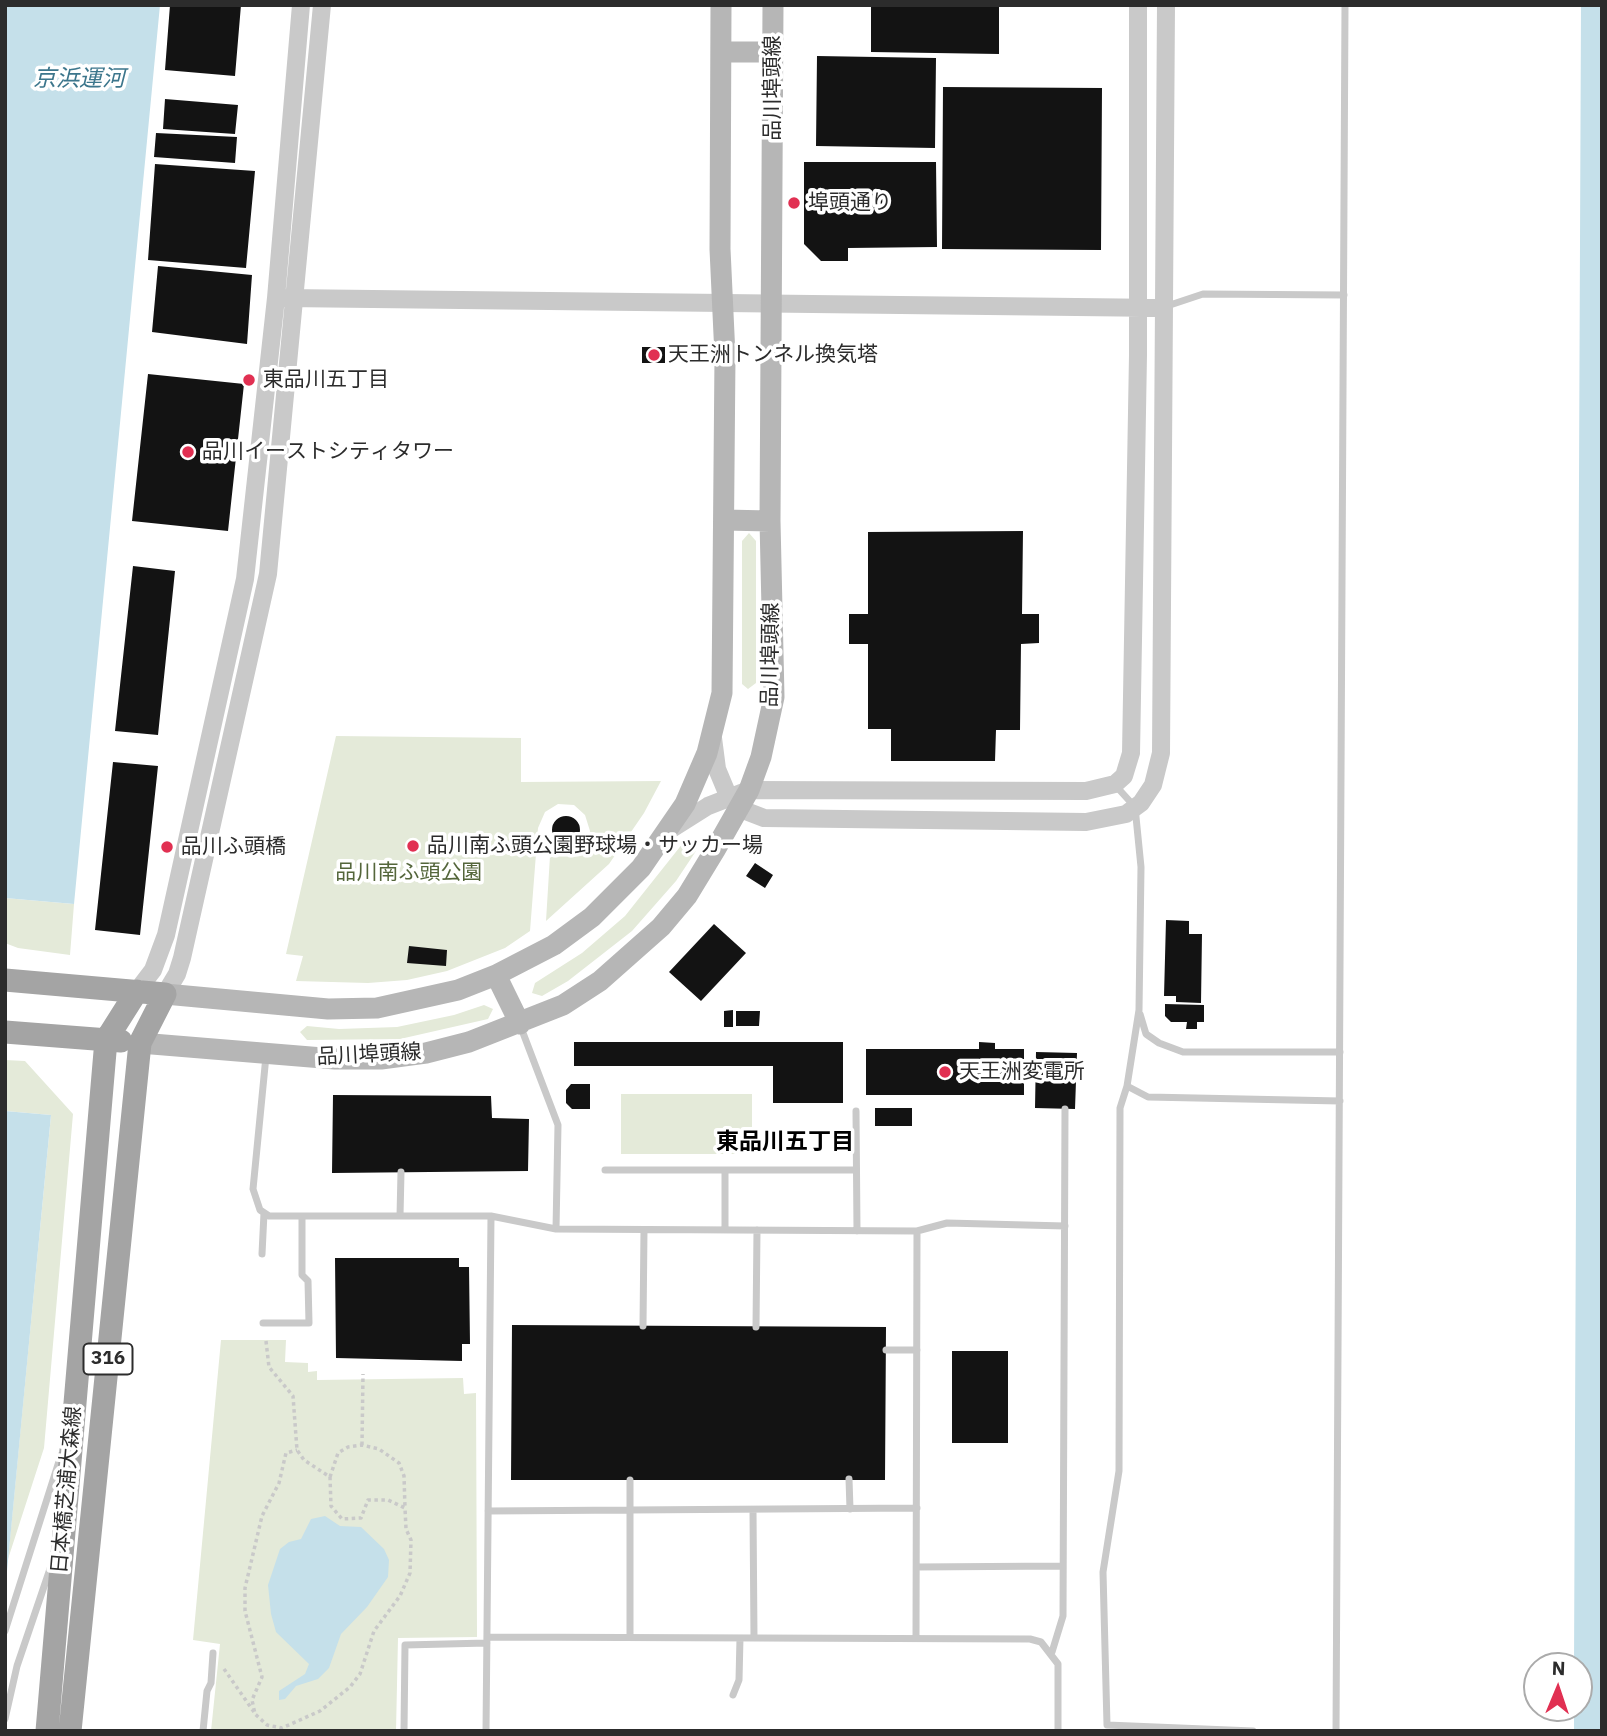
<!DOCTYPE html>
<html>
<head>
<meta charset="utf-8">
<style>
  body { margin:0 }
  #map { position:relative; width:1607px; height:1736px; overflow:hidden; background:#fff; font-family:"IBM Plex Sans",sans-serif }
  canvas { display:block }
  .frame { position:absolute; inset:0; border:7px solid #2c2c2c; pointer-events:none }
  .north { position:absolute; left:1523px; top:1652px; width:70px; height:70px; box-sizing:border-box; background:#fff; border:2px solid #ababab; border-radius:50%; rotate:2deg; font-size:19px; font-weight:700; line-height:28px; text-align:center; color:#2c2c2c }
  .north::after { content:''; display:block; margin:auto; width:24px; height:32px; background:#e13052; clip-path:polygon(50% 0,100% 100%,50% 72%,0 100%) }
</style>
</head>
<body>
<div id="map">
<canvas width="1607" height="1736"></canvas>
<div class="frame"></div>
<div class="north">N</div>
</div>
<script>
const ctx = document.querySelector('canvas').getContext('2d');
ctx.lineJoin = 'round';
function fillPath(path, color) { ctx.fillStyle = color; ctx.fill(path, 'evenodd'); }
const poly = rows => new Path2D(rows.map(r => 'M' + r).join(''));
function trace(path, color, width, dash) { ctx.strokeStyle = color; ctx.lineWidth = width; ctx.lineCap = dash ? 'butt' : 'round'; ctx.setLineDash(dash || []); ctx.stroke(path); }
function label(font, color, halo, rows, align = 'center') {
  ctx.font = font + ' "IBM Plex Sans","Noto Sans JP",sans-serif'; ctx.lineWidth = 7; ctx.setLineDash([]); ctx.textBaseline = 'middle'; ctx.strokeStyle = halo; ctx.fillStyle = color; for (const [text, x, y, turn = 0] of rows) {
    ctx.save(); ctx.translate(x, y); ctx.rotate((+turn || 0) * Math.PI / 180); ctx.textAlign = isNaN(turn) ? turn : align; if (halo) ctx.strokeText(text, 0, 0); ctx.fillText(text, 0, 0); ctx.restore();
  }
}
const green = poly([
  [749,533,756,541,756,683,748,689,742,684,742,541],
  [336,736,521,738,521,782,661,781,644,813,609,864,546,921,550,856,575,852,588,839,590,831,585,815,574,805,558,804,545,812,538,828,530,931,505,948,447,971,407,980,368,983,296,981,303,956,286,954],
  [690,840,696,844,696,851,676,881,632,931,568,981,542,996,532,993,535,983,582,953,625,916,683,843],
  [5,898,74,904,70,955,18,948,5,943],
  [484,1005,493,1009,488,1019,400,1039,307,1040,300,1032,307,1026,339,1029,397,1027,454,1015],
  [5,1060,25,1061,73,1114,44,1448,8,1559,51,1115,5,1111],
  [621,1094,752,1094,752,1154,621,1154],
  [221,1340,286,1340,285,1362,308,1363,308,1372,317,1371,317,1380,463,1378,464,1394,476,1393,477,1637,398,1638,396,1731,211,1731,220,1644,193,1640]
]);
const water = poly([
  [5,5,160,5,74,904,5,898],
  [1581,5,1602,5,1602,1731,1574,1731,1574,1708,1579,1708,1579,1666,1574,1666],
  [5,1111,51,1115,5,1592],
  [325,1516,340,1526,361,1527,384,1549,389,1560,388,1577,367,1607,341,1634,329,1668,318,1679,296,1686,285,1699,279,1700,279,1691,305,1674,309,1664,276,1632,271,1614,268,1585,280,1549,289,1542,301,1539,311,1519]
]);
const building = poly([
  [170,5,241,5,235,76,165,70],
  [871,5,999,5,999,54,871,52],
  [817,56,936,58,935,148,816,146],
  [943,87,1102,88,1101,250,942,249],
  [165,99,238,105,235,134,163,129],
  [156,133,237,137,235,163,154,157],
  [804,162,936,162,937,247,848,248,848,261,821,261,804,244],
  [155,164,255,171,246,268,148,260],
  [158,266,252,275,247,344,152,332],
  [642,347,665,347,665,363,642,363],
  [148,374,244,384,228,531,132,521],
  [1023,531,1022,614,1039,614,1039,643,1021,644,1020,730,996,730,995,761,891,761,891,729,868,729,868,644,849,644,849,614,868,614,868,532],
  [133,566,175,571,158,735,115,731],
  [113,762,158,766,140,935,95,930],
  '552 830a14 14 0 1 1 28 0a14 14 0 1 1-28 0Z',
  [755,863,773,875,765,888,746,876],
  [1166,920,1189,921,1189,934,1202,934,1201,1003,1176,1002,1176,996,1164,996],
  [714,924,746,953,701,1001,669,972],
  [409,946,447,950,446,966,407,963],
  [1165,1004,1204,1005,1204,1022,1197,1022,1197,1029,1186,1029,1187,1022,1171,1022,1165,1016],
  [733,1010,733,1027,724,1027,724,1011],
  [736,1011,760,1011,759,1026,736,1026],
  [574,1042,843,1042,843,1103,773,1103,773,1066,574,1066],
  [979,1042,995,1043,995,1049,1024,1049,1024,1095,866,1095,866,1049,979,1049],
  [1036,1052,1077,1053,1075,1109,1035,1108],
  [571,1084,590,1084,590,1109,572,1109,566,1103,566,1090],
  [333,1095,491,1096,492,1118,529,1119,528,1171,332,1173],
  [875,1108,912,1108,912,1126,875,1126],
  [335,1258,459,1258,459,1267,469,1267,470,1344,462,1344,462,1361,336,1358],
  [512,1325,886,1327,885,1480,511,1480],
  [952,1351,1008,1351,1008,1443,952,1443]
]);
const path = poly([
  [266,1341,269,1367,293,1396,297,1450,304,1460,330,1477,331,1506,342,1519,361,1518,368,1500,388,1500,405,1508,406,1529,411,1540,410,1573,400,1596,374,1631,360,1674,350,1687,320,1711,282,1728,267,1725,255,1714,252,1700,262,1677,245,1611,245,1588,262,1516,279,1483,286,1453,297,1450],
  [362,1445,363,1374],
  [330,1477,338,1453,348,1447,362,1445,379,1449,399,1463,404,1476,405,1508],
  [224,1669,254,1712]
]);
const service = poly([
  [1164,307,1203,294,1344,295],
  [1115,785,1135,807,1141,867,1139,1010,1127,1086,1120,1108,1119,1471,1103,1572,1107,1725,1253,1731],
  [1140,1014,1146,1034,1159,1043,1183,1052,1340,1052],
  [520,1025,558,1125,556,1229],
  [266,1056,253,1189,260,1210,269,1216,491,1216,556,1229,917,1231,947,1223,1065,1226],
  [1127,1086,1148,1097,1340,1101],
  [856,1111,857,1231],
  [605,1170,856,1170],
  [725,1170,725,1230],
  [400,1216,401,1172],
  [262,1254,264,1213],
  [263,1323,309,1323,308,1281,302,1275,302,1216],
  [643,1326,644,1230],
  [756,1327,757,1230],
  [886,1350,917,1350],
  [849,1479,850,1509],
  [753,1510,754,1638],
  [488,1511,917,1508],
  [917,1567,1063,1566],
  [5,1631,61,1455],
  [487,1637,1030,1639,1041,1642,1058,1664,1058,1731],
  [630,1637,630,1480],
  [916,1638,917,1231],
  [1052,1652,1063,1616,1065,1109],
  [733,1695,739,1680,740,1638],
  [5,1719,17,1666,51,1566],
  [203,1731,207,1691,211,1683,213,1653],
  [404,1731,405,1645,487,1643],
  [486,1731,491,1216],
  [1336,1731,1345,5]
]);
const tertiary = poly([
  [285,298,1164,308],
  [713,738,717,769,727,793,738,808,764,818,1086,822,1126,814,1141,803,1153,785,1161,753,1166,5],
  [670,830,708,806,749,790,1086,791,1115,784,1124,776,1131,753,1138,355,1138,5],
  [137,991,153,970,166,935,245,579,276,298,301,5],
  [165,994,177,974,182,958,268,574,322,5]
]);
const secondary = poly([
  [721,52,773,52],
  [724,520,770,521],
  [496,975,520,1024],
  [165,994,328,1009,377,1008,458,990,496,975,554,945,592,917,641,868,685,804,707,753,722,693,725,356,720,249,721,5],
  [140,1043,335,1059,381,1059,426,1053,469,1042,563,1005,600,981,661,927,687,896,715,850,749,790,761,757,774,697,770,521,773,5]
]);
const primary = poly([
  [5,980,165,994,140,1043,70,1731],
  [5,1032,121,1041],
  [47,1731,106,1040,137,991]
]);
const markers = [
  [794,203,7,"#e13052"],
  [654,355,7,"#e13052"],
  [249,380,7,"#e13052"],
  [188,452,7,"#e13052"],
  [413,846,7,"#e13052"],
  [167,847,7,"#e13052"],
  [945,1072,7,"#e13052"]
];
const shields = [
  [108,1359,49]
];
const shieldNames = [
  ["316",108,1359]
];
const streetNames = [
  ["品川埠頭線",773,88,-90],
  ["品川埠頭線",771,655,-89],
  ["品川埠頭線",369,1055,-3],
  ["日本橋芝浦大森線",67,1490,-85]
];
const poiNames = [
  ["埠頭通り",808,203],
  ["天王洲トンネル換気塔",668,355],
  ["東品川五丁目",263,380],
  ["品川イーストシティタワー",202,452],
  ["品川南ふ頭公園野球場・サッカー場",427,846],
  ["品川ふ頭橋",181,847],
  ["天王洲変電所",959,1072]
];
const parkNames = [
  ["品川南ふ頭公園",409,873]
];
const waterNames = [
  ["京浜運河",79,79]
];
const neighbourhoodNames = [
  ["東品川五丁目",785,1142]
];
fillPath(green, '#e4ead9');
fillPath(water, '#c5e0ea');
fillPath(building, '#131313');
trace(path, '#c9c9c9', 3.5, [3.5, 3.5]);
trace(service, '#c9c9c9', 7);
trace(tertiary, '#c9c9c9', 18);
trace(secondary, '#b6b6b6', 21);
trace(primary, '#a4a4a4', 23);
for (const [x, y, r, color] of markers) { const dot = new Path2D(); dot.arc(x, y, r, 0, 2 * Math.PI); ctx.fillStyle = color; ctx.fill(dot); trace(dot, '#fff', 2.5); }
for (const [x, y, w] of shields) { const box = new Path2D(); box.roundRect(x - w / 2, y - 15.5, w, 31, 5); ctx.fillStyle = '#fff'; ctx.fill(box); trace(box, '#2c2c2c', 2); }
label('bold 19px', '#2c2c2c', null, shieldNames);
label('21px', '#2c2c2c', '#fff', streetNames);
label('21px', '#2c2c2c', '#fff', poiNames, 'left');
label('21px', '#54663b', '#fff', parkNames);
label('italic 23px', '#3c768c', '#fff', waterNames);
label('bold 23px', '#000', '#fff', neighbourhoodNames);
</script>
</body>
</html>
